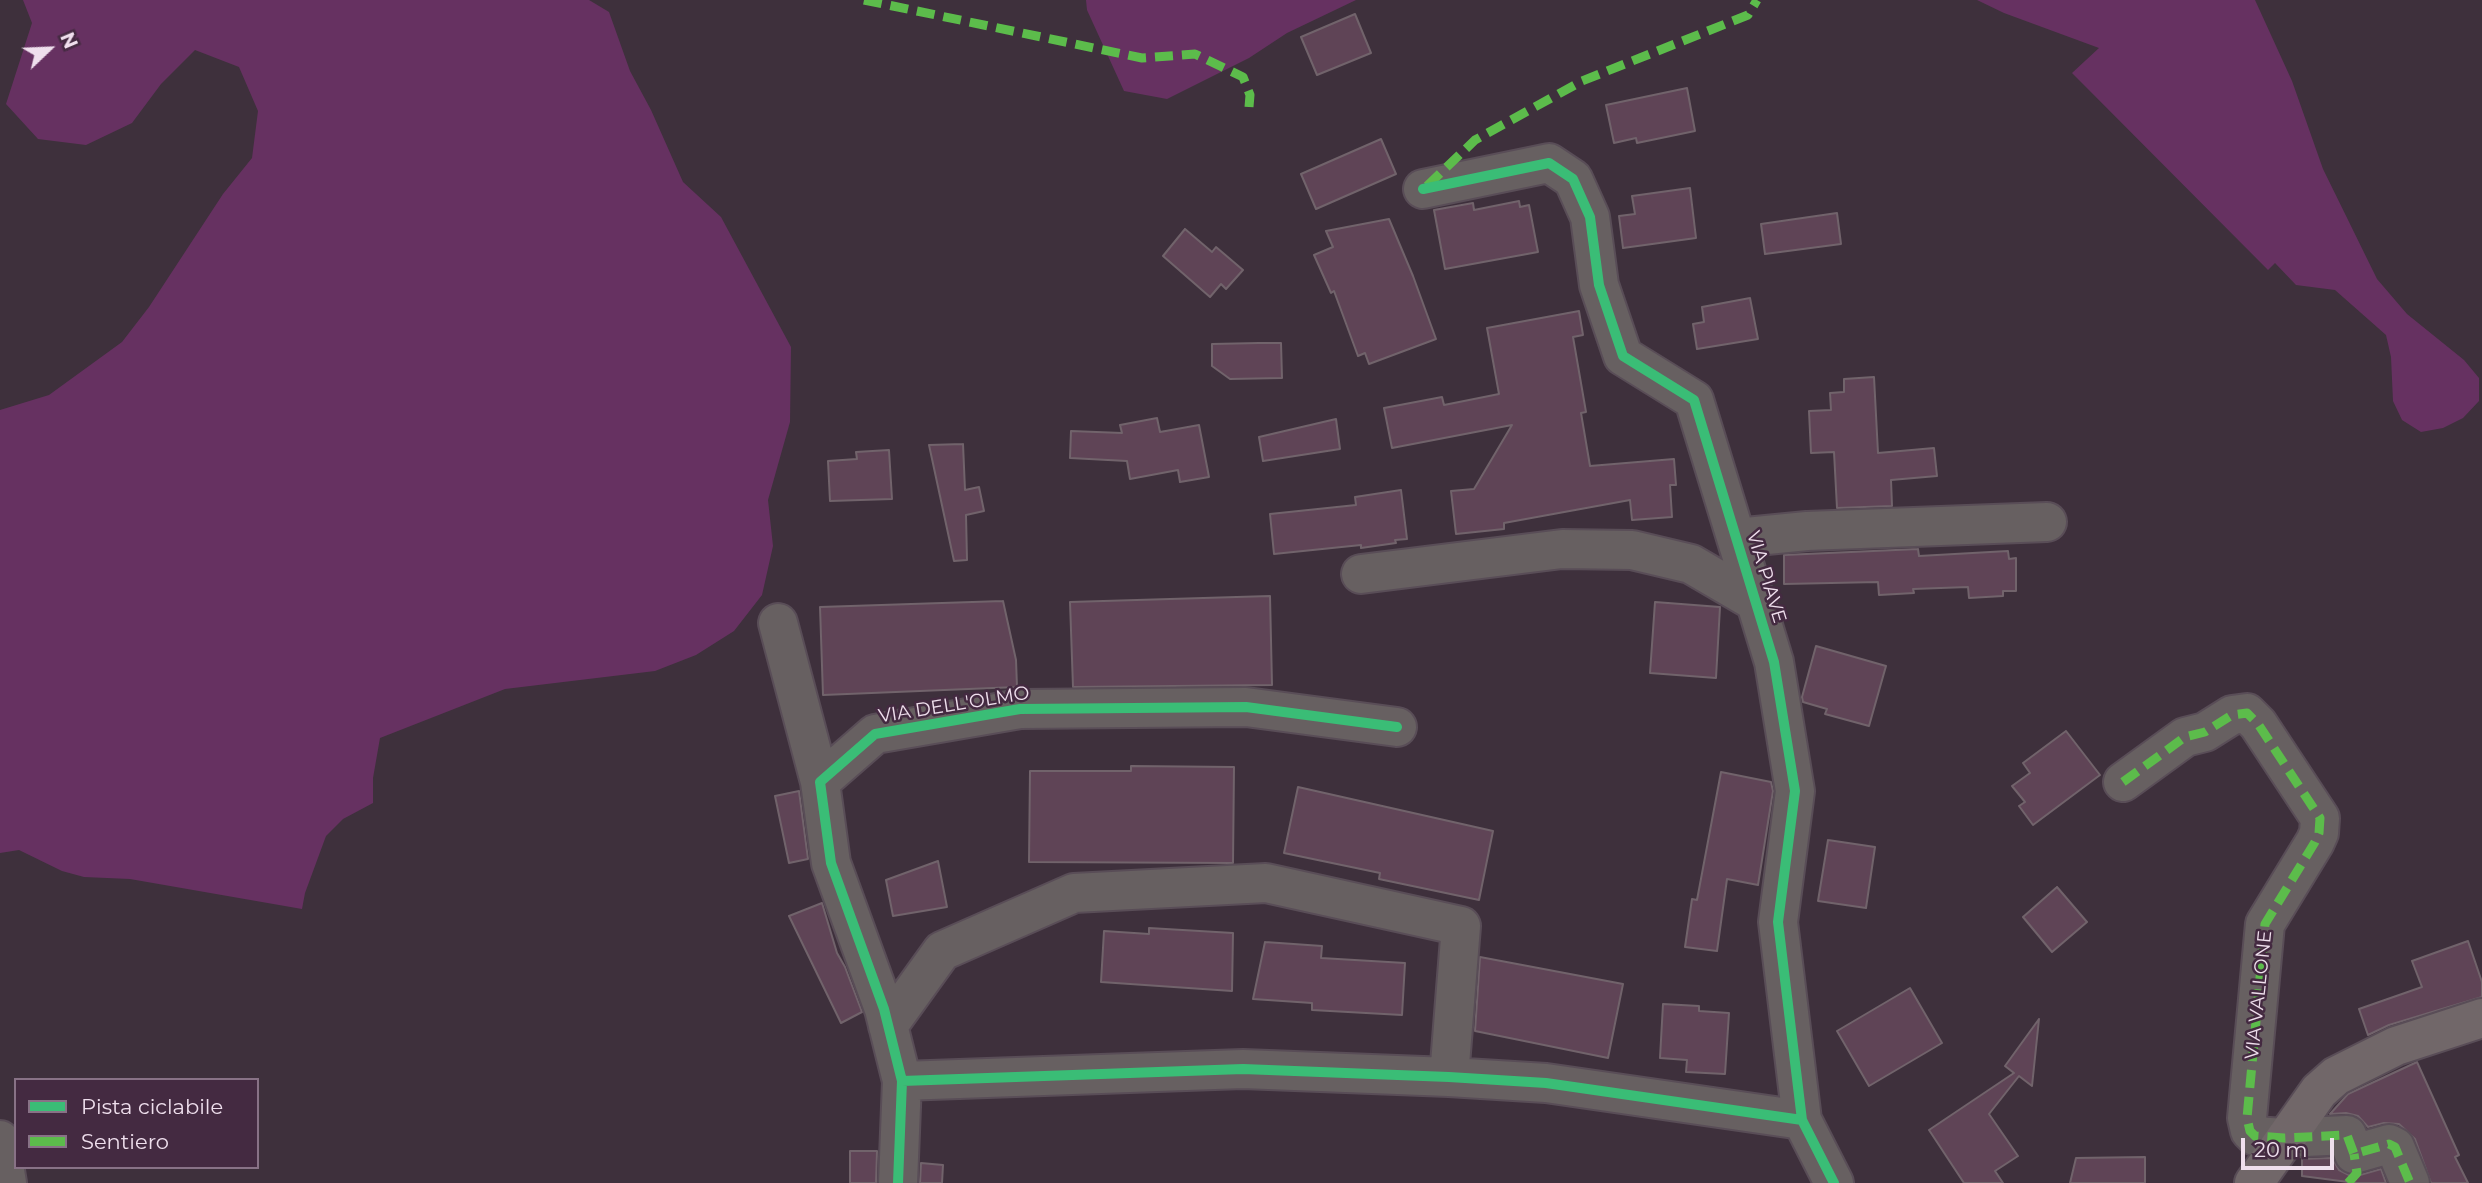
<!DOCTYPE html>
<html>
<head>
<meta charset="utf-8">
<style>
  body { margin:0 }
  #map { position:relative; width:2482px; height:1183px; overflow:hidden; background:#3e303c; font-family:Montserrat,sans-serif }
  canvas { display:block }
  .legend { position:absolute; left:14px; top:1078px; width:245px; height:91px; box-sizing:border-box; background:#442a41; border:2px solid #887286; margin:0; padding:9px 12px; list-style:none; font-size:21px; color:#efdfed }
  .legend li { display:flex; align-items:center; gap:14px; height:35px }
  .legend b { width:35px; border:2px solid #887286 }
  .north { position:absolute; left:14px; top:14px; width:70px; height:70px; -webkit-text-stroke:5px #442a41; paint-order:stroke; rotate:67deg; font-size:19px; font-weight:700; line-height:28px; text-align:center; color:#efdfed }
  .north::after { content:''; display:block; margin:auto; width:24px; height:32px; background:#efdfed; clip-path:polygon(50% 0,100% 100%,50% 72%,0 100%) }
  .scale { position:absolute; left:2241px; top:1138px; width:93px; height:32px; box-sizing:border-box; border:4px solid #efdfed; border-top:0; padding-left:9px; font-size:21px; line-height:24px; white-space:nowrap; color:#efdfed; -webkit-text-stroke:5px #442a41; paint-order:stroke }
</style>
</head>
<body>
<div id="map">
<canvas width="2482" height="1183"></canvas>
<ul class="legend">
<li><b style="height:9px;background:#3abd76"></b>Pista ciclabile</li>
<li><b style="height:9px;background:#5cbc4b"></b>Sentiero</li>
</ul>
<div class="north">N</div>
<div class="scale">20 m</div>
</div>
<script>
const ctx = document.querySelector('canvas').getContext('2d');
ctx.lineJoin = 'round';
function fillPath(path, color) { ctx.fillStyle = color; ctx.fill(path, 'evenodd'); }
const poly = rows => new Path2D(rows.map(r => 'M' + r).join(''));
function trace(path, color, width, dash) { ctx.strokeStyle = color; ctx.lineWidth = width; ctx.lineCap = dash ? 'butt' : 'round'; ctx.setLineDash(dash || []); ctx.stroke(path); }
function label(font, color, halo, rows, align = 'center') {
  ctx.font = font + ' Montserrat,sans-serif'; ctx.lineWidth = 5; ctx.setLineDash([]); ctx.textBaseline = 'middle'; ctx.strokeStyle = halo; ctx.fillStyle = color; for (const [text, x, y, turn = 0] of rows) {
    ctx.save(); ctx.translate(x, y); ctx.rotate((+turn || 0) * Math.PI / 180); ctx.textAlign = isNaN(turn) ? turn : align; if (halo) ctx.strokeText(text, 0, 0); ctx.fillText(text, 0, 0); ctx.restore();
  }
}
const green = poly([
  [23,0,589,0,609,12,630,71,651,110,683,182,721,217,791,347,790,422,768,500,773,546,762,595,734,631,696,655,655,671,505,689,380,738,373,778,373,803,343,819,326,836,305,893,302,909,130,879,84,877,62,871,19,850,0,853,0,410,49,395,122,342,149,307,223,194,252,158,258,111,239,67,195,50,161,84,132,123,86,145,38,139,6,104,32,23],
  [1086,0,1356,0,1287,33,1249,58,1167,99,1124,91,1087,10],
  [1977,0,2255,0,2292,81,2323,169,2377,279,2407,314,2464,360,2479,378,2479,401,2463,418,2443,428,2421,432,2402,420,2393,401,2391,357,2386,335,2335,290,2296,285,2275,263,2268,270,2072,73,2099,48,2004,13]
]);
const building = poly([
  [1355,14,1371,53,1317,75,1301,37,1355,14],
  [1687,88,1695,131,1637,143,1636,138,1614,143,1606,105,1687,88],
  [1381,139,1396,174,1316,209,1301,174,1381,139],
  [1690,188,1696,238,1623,248,1619,216,1635,214,1632,196,1690,188],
  [1519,201,1520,207,1529,205,1538,252,1445,269,1434,210,1473,203,1474,210,1519,201],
  [1837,213,1841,244,1765,254,1761,224,1837,213],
  [1389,219,1413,276,1436,339,1369,364,1365,353,1358,356,1334,291,1331,293,1314,255,1333,247,1326,231,1389,219],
  [1185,229,1212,252,1216,247,1243,270,1226,289,1221,284,1210,297,1163,256,1185,229],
  [1750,298,1758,339,1697,349,1693,324,1704,322,1702,307,1750,298],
  [1579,311,1583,335,1573,337,1586,412,1581,413,1590,466,1674,459,1676,485,1670,485,1672,517,1632,520,1630,500,1504,523,1504,529,1456,534,1451,491,1474,489,1512,425,1392,448,1384,408,1442,397,1444,405,1499,394,1487,328,1579,311],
  [1259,343,1281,343,1282,378,1230,379,1212,366,1212,344,1259,343],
  [1874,377,1878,453,1934,448,1937,476,1891,480,1892,506,1837,508,1834,452,1811,453,1809,411,1831,410,1830,393,1844,392,1844,379,1874,377],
  [1157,418,1160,432,1199,425,1209,477,1180,482,1178,470,1130,479,1127,461,1070,458,1071,431,1122,433,1120,425,1157,418],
  [1336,419,1340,449,1263,461,1259,437,1336,419],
  [963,444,965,490,979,487,984,511,966,515,967,560,954,561,929,445,963,444],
  [889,450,892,499,830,501,828,461,857,459,856,452,889,450],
  [1401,490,1407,539,1395,540,1396,543,1361,548,1361,545,1274,554,1270,514,1356,505,1355,497,1401,490],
  [1918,549,1919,556,2008,551,2009,559,2016,558,2016,591,2003,591,2003,596,1969,598,1968,587,1913,589,1914,593,1879,595,1878,582,1784,584,1784,555,1918,549],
  [1270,596,1272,685,1073,687,1070,602,1270,596],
  [1003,601,1016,660,1017,687,823,695,820,607,1003,601],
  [1655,602,1720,607,1716,678,1650,673,1655,602],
  [1816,646,1886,666,1869,726,1825,714,1827,709,1803,702,1802,697,1816,646],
  [2066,731,2100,775,2033,825,2019,806,2025,802,2012,786,2030,773,2023,763,2066,731],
  [1131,766,1234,767,1233,863,1029,862,1030,771,1131,771,1131,766],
  [1721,772,1771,782,1773,791,1758,885,1727,879,1717,951,1685,947,1692,899,1697,900,1721,772],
  [1298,787,1493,831,1479,900,1379,879,1380,873,1284,853,1298,787],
  [799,791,808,859,789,863,775,796,799,791],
  [1828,840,1875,847,1866,908,1818,901,1828,840],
  [938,861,947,907,893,916,886,880,938,861],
  [2057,887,2087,922,2052,952,2023,917,2057,887],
  [822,903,837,953,845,967,862,1012,841,1023,789,916,822,903],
  [1149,928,1233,933,1232,991,1101,982,1104,931,1149,934,1149,928],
  [2468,941,2482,982,2482,997,2389,1025,2368,1035,2359,1009,2422,987,2412,961,2468,941],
  [1265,942,1322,946,1321,958,1405,963,1402,1015,1312,1010,1312,1003,1253,999,1265,942],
  [1480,957,1623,984,1608,1058,1475,1031,1480,957],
  [1910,988,1942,1043,1869,1086,1837,1031,1910,988],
  [1663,1004,1699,1006,1699,1011,1729,1013,1725,1074,1686,1072,1687,1060,1660,1058,1663,1004],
  [2039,1019,2032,1086,2019,1076,1989,1114,2018,1156,1995,1171,2003,1183,1964,1183,1929,1130,2014,1073,2005,1066,2039,1019],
  [2417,1062,2459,1155,2455,1157,2468,1183,2431,1183,2415,1139,2399,1124,2384,1123,2368,1127,2358,1116,2346,1113,2330,1114,2348,1094,2417,1062],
  [850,1151,877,1151,876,1183,850,1183,850,1151],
  [2145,1157,2145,1183,2070,1183,2076,1158,2145,1157],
  [2332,1158,2339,1170,2349,1175,2360,1175,2381,1169,2386,1183,2356,1183,2302,1176,2302,1159,2332,1158],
  [921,1163,943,1165,942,1183,920,1183,921,1163]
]);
const minor = poly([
  [1423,189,1549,163,1573,179,1590,217,1599,285,1623,356,1694,400,1774,662,1795,791,1778,922,1802,1120,1834,1183],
  [1736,538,1807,531,2047,522],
  [1361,574,1562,549,1632,550,1691,564,1756,602],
  [778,623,820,782],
  [2123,782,2185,737,2205,732,2232,715,2247,713,2258,724,2320,818,2319,833,2315,842,2265,924,2247,1118,2250,1131,2255,1136,2284,1138,2347,1135,2354,1154,2389,1144,2395,1147,2410,1183],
  [888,1026,942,951,1074,893,1266,883,1461,926,1449,1077],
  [902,1081,1243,1069,1449,1077,1546,1083,1802,1120],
  [0,1140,7,1183],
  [898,1183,902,1081,884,1009,831,863,820,782,875,734,1020,709,1246,707,1397,727]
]);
const major = poly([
  [2254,1183,2319,1091,2336,1076,2396,1046,2482,1018]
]);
const quiet = poly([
  [864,0,1142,58,1195,54,1243,77,1250,95,1249,107],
  [1427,186,1475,140,1582,81,1748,15,1757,0],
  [2123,782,2185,737,2205,732,2232,715,2247,713,2258,724,2320,818,2319,833,2315,842,2265,924,2247,1118,2250,1131,2255,1136,2284,1138,2347,1135,2354,1154,2389,1144,2395,1147,2410,1183],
  [2348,1183,2357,1173,2354,1154]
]);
const cycleway = poly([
  [1423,189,1549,163,1573,179,1590,217,1599,285,1623,356,1694,400,1774,662,1795,791,1778,922,1802,1120,1834,1183],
  [902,1081,1243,1069,1449,1077,1546,1083,1802,1120],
  [898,1183,902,1081,884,1009,831,863,820,782,875,734,1020,709,1246,707,1397,727]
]);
const streetNames = [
  ["VIA PIAVE",1766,577,73],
  ["VIA DELL'OLMO",954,705,-9],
  ["VIA VALLONE",2259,995,-84]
];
fillPath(green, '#663161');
fillPath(building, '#5f4456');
trace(building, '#71636b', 2);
trace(minor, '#594d57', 42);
trace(major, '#594d57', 42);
trace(minor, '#676061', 38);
trace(major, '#716769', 38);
trace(quiet, '#5cbc4b', 9, [18, 9]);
trace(cycleway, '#3abd76', 10);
label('19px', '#efdfed', '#442a41', streetNames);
</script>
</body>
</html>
